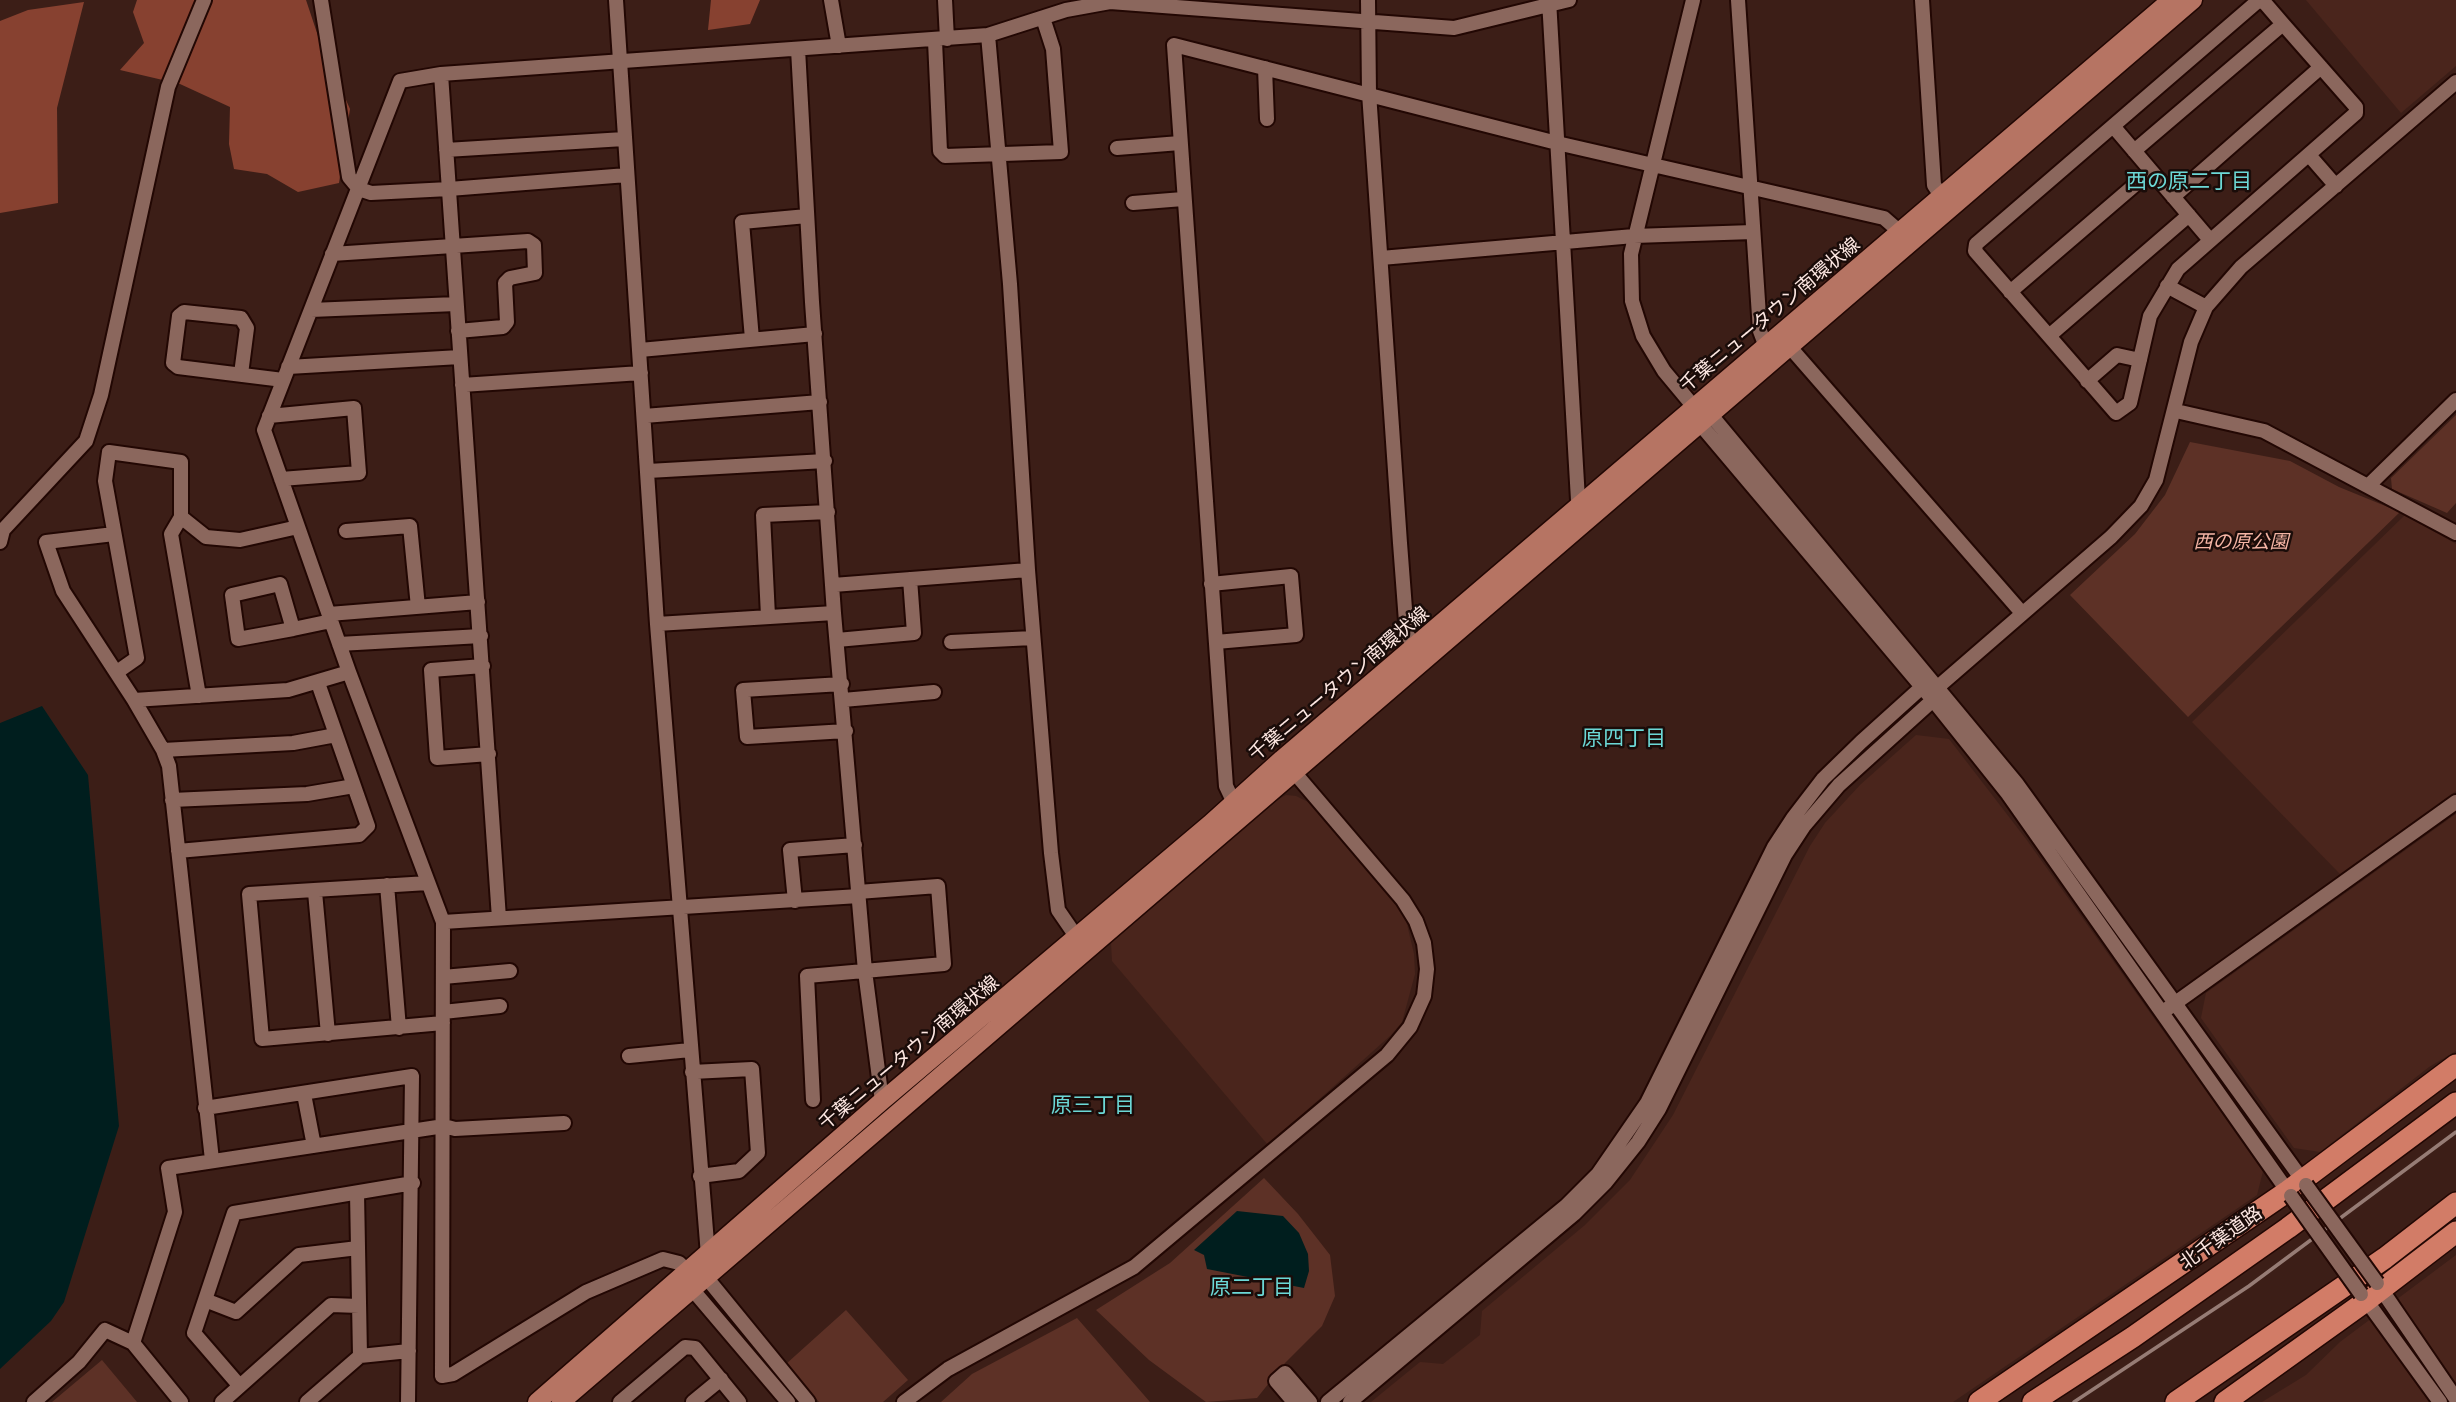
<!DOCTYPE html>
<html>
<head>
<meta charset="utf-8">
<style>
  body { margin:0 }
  canvas { display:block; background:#3c1e17 }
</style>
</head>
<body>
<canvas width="2456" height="1402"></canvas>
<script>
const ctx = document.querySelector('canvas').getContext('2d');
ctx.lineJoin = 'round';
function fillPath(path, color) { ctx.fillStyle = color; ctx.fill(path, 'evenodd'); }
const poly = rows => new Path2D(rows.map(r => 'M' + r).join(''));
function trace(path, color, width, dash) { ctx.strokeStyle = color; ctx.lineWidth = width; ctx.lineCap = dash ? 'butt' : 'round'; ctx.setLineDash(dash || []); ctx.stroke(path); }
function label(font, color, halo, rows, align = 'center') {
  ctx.font = font + ' "Crimson Pro","Noto Sans JP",serif'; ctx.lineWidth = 5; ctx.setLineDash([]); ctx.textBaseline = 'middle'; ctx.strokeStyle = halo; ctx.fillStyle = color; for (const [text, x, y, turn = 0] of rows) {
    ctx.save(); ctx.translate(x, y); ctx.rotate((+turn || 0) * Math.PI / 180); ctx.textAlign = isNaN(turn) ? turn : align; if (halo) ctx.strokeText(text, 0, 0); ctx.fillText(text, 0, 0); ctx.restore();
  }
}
const built = poly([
  [2306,0,2456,0,2456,66,2401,113],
  [2405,515,2456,544,2456,791,2340,874,2192,722],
  [1916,735,1949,739,2026,839,2263,1171,2257,1195,1953,1402,1371,1402,1420,1362,1443,1364,1480,1335,1482,1311,1585,1225,1630,1180,1673,1115,1810,846,1825,823,1860,785],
  [1286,795,1296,796,1308,802,1405,916,1414,954,1415,974,1402,1022,1391,1035,1268,1145,1112,961,1111,942,1274,802],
  [2456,814,2456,1051,2429,1067,2320,1152,2294,1148,2201,1018,2206,993],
  [2456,1255,2456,1402,2262,1402,2306,1375,2340,1342]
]);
const green = poly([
  [2456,415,2456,503,2447,513,2392,489,2391,478],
  [2190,442,2290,461,2339,487,2400,512,2188,717,2070,595,2135,534,2165,495],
  [1264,1178,1298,1214,1330,1255,1335,1296,1322,1326,1285,1363,1257,1398,1206,1402,1149,1360,1096,1310,1170,1263],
  [846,1310,908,1380,883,1402,819,1402,786,1364],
  [1077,1318,1150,1402,941,1402,972,1374],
  [102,1360,137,1402,52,1402]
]);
const forest = poly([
  [137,0,306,0,319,39,350,109,339,183,298,192,267,174,234,169,229,144,230,107,180,84,120,70,144,43,133,12],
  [711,0,760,0,750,24,708,30],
  [84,2,57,108,58,203,0,213,0,21,28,10]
]);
const water = poly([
  [42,706,88,775,119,1126,64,1302,51,1321,0,1369,0,723],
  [1237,1211,1283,1216,1299,1233,1308,1254,1309,1271,1304,1288,1207,1269,1204,1255,1194,1250]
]);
const minor = poly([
  [321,0,349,177,359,189,371,193,449,189,627,175],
  [616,0,657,624,708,1255],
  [831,0,839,46],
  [945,0,947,39],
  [1368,0,1369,93,1400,543,1407,635,1416,646],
  [1549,0,1578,500,1583,504],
  [1693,0,1631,254,1632,301,1643,336,1664,371,1694,407,1700,424,1933,700,2008,794,2291,1196],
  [1738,0,1760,331,1766,347],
  [1922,0,1934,185,1942,197],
  [2258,1,2264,2,2283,24,2356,107,2356,113,2178,269,2150,316,2130,403,2116,413,1975,251,1976,244,2258,1],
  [988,35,1010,284,1028,570,1051,853,1058,910,1082,945],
  [935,41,940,151,945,156,1061,152,1053,49,1043,18],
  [798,49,812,302,834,613,865,971,882,1101],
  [1265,68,1267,119],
  [441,74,499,918],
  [2113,126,2210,240],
  [1117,148,1180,143],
  [446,150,624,139],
  [2134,151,2283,24],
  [2309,155,2336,186],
  [2173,197,2321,67],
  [1133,203,1183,199],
  [332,254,528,241,534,245,535,273,510,278,505,283,507,322,503,327,458,331],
  [1381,258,1634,236,1753,232],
  [2167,286,2206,307],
  [2010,292,2151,171],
  [311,310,456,304],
  [2049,336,2189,215],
  [752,339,742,222,807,216],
  [1789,346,2022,613],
  [640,350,815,334],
  [288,367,460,357],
  [241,374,247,328,241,318,184,312,179,316,173,363,178,367,283,380],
  [2087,381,2117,355,2140,360],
  [462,385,641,373],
  [1702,411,1711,415,2017,784,2306,1185],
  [2176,411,2264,431,2456,533],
  [269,416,354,408,359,473,281,479],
  [644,416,820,402],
  [648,471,825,461],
  [2369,485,2456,400],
  [181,517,206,537,240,540,298,527],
  [346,531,410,526,418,607],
  [114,534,46,542,63,591,134,700,163,750,169,766,212,1160],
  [0,542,3,530,86,441,101,395,168,87,204,0],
  [1211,584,1291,576,1296,635,1216,642],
  [833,585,1028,570],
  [329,614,478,602],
  [768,616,763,515,828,512],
  [657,624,834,613],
  [293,629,280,584,232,595,238,639,293,629,331,621],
  [837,640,914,633,910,579],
  [951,642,1033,638],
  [339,644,481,636],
  [483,666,431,670,437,758,489,754],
  [117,672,137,658,105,481,109,452,181,462,181,517,171,534,199,696],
  [842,684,743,690,747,737,846,731],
  [134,700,288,690,349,672],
  [843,700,934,692],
  [163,750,293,743,336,735],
  [172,800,307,794,354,786],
  [1234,803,1226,786,1174,45,1557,143,1884,218,1900,232],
  [178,851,359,835,368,826,318,683],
  [428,883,249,894,262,1039,443,1023],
  [387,885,399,1028],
  [315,892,328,1034],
  [795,901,790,850,855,845],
  [443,922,859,896],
  [443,977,510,971],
  [2167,1009,2456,802],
  [443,1012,500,1006],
  [629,1056,690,1050],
  [692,1072,752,1069,758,1153,739,1171,700,1176],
  [304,1094,314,1146],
  [813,1100,807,976,944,964,938,886,858,892],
  [205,1108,412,1076,408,1402],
  [357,1193,360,1356],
  [696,1274,706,1277,808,1402],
  [2377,1283,2456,1399],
  [2363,1296,2440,1402],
  [205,1300,236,1312,299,1255,358,1248],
  [133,1343,175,1212,168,1168,444,1126,455,1129,564,1123],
  [238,1384,194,1333,234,1213,413,1183],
  [34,1402,79,1362,105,1330,133,1343,181,1402],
  [222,1402,331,1305,359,1306],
  [307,1402,360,1356,409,1351],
  [620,1402,685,1347,695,1348,739,1402],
  [693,1402,721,1379],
  [788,1402,692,1289,688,1272,679,1263,663,1259,586,1292,453,1374,442,1376,443,922,349,672,264,430,400,81,441,74,988,35,1066,10,1110,2,1454,28,1569,0],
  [904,1402,948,1369,1134,1267,1387,1055,1410,1027,1424,996,1427,969,1424,943,1416,921,1403,900,1288,765],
  [1294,1402,1276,1381,1285,1373,1310,1402],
  [1328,1402,1566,1206,1598,1174,1647,1103,1774,847,1793,818,1823,779,1861,742,1922,687,1930,687],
  [1350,1402,1574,1214,1606,1182,1638,1142,1659,1109,1785,855,1804,826,1839,785,1933,700,1939,686,2111,537,2141,506,2156,480,2191,342,2206,307,2241,267,2456,82]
]);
const major = poly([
  [537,1402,882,1101,1210,824,1282,759,2171,0],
  [561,1402,2193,0]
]);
const highway = poly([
  [1979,1402,2288,1191,2456,1065],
  [2033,1402,2133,1337,2288,1228,2456,1103],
  [2176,1402,2385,1258,2456,1203],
  [2225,1402,2366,1301,2456,1232]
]);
const rail = poly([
  [2074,1402,2249,1286,2456,1132]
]);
const minorBridge = poly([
  [2306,1185,2377,1283],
  [2291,1196,2361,1294]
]);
const streetNames = [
  ["千葉ニュータウン南環状線",1770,315,-40],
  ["千葉ニュータウン南環状線",1339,684,-40],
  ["千葉ニュータウン南環状線",909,1053,-40],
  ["北千葉道路",2221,1238,-35]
];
const parkNames = [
  ["西の原公園",2241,542]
];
const neighbourhoodNames = [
  ["西の原二丁目",2189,182],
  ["原四丁目",1624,739],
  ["原三丁目",1093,1106],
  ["原二丁目",1252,1288]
];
fillPath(built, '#4a251c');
fillPath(green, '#5d3126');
fillPath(forest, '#874130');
fillPath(water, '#001e1e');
trace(minor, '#220703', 18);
trace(major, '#220703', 21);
trace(highway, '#220703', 24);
trace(minor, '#8b675d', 14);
trace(major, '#b67463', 18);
trace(highway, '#d27c67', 21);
trace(rail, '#967c75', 3.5);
trace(minorBridge, '#220703', 18, []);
trace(minorBridge, '#8b675d', 14);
label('19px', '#fde7e2', '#1a0c09', streetNames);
label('italic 19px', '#f4b4a4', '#1a0c09', parkNames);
label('21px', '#6cd8d6', '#1a0c09', neighbourhoodNames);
</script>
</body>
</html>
